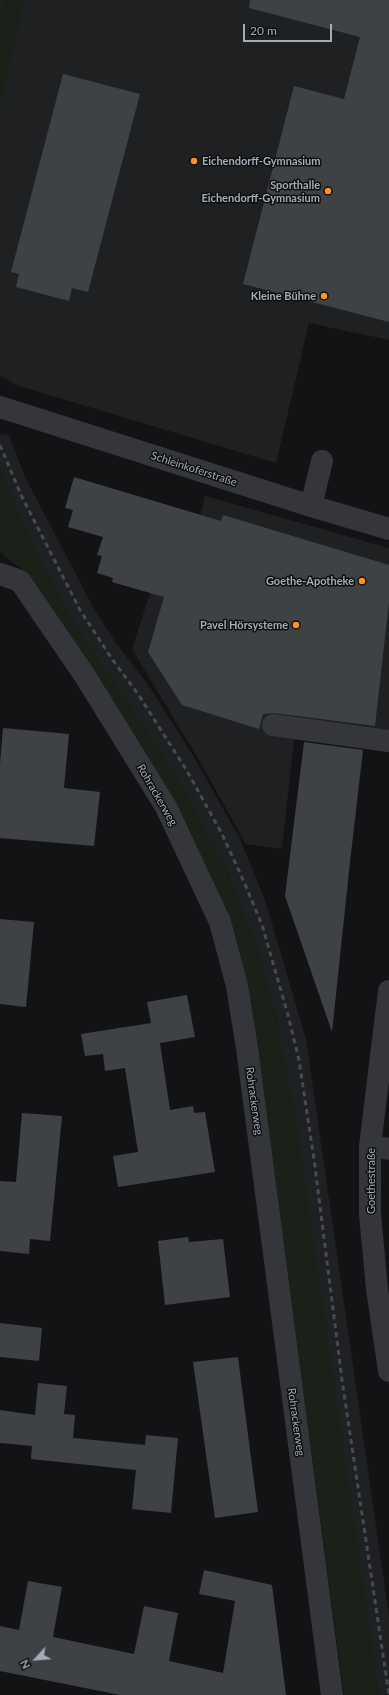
<!DOCTYPE html>
<html>
<head>
<meta charset="utf-8">
<style>
  body { margin:0 }
  #map { position:relative; width:389px; height:1695px; overflow:hidden; background:#131315; font-family:Lato,sans-serif }
  canvas { display:block }
  .north { position:absolute; left:16px; top:1639px; width:40px; height:40px; -webkit-text-stroke:3px #0e0f10; paint-order:stroke; rotate:244deg; font-size:11px; font-weight:700; line-height:16px; text-align:center; color:#a3adb7 }
  .north::after { content:''; display:block; margin:auto; width:14px; height:18px; background:#a3adb7; clip-path:polygon(50% 0,100% 100%,50% 72%,0 100%) }
  .scale { position:absolute; left:243px; top:24px; width:89px; height:18px; box-sizing:border-box; border:2px solid #a3adb7; border-top:0; padding-left:5px; font-size:12px; line-height:14px; white-space:nowrap; color:#a3adb7; -webkit-text-stroke:3px #0e0f10; paint-order:stroke }
</style>
</head>
<body>
<div id="map">
<canvas width="389" height="1695"></canvas>
<div class="north">N</div>
<div class="scale">20 m</div>
</div>
<script>
const ctx = document.querySelector('canvas').getContext('2d');
ctx.lineJoin = 'round';
function fillPath(path, color) { ctx.fillStyle = color; ctx.fill(path, 'evenodd'); }
const poly = rows => new Path2D(rows.map(r => 'M' + r).join(''));
function trace(path, color, width, dash) { ctx.strokeStyle = color; ctx.lineWidth = width; ctx.lineCap = dash ? 'butt' : 'round'; ctx.setLineDash(dash || []); ctx.stroke(path); }
function label(font, color, halo, rows, align = 'center') {
  ctx.font = font + ' Lato,sans-serif'; ctx.lineWidth = 3; ctx.setLineDash([]); ctx.textBaseline = 'middle'; ctx.strokeStyle = halo; ctx.fillStyle = color; for (const [text, x, y, turn = 0] of rows) {
    ctx.save(); ctx.translate(x, y); ctx.rotate((+turn || 0) * Math.PI / 180); ctx.textAlign = isNaN(turn) ? turn : align; if (halo) ctx.strokeText(text, 0, 0); ctx.fillText(text, 0, 0); ctx.restore();
  }
}
const built = poly([
  [0,0,389,0,389,340,309,323,276,463,16,385,0,375],
  [0,434,9,435,25,477,94,609,118,646,147,683,194,757,239,837,265,900,306,1039,389,1616,389,1695,379,1695,278,1025,258,951,225,867,76,626,37,556,0,471],
  [205,496,389,548,389,750,294,739,282,849,246,844,199,760,132,649,158,568,195,538]
]);
const green = poly([
  [4,0,24,0,2,99,0,98,0,19],
  [0,471,37,556,76,626,133,709,182,784,225,867,258,951,278,1025,296,1120,379,1695,344,1695,255,1033,229,921,88,664,28,574,0,552]
]);
const building = poly([
  [250,0,389,0,389,322,243,284,294,86,344,99,360,37,249,8],
  [63,74,140,94,88,292,72,288,69,301,16,287,19,274,11,272],
  [74,477,221,521,223,515,389,565,389,602,375,726,274,713,263,714,259,729,182,705,148,652,164,597,112,582,113,578,97,573,102,556,97,555,103,537,68,527,73,510,65,508],
  [3,728,69,734,64,788,100,792,94,846,0,838,0,764],
  [304,742,363,750,350,862,332,1032,285,896],
  [0,919,34,922,26,1007,0,1004],
  [187,995,195,1037,160,1043,170,1110,193,1106,194,1113,205,1112,215,1172,118,1187,113,1156,138,1152,125,1068,105,1071,103,1054,85,1056,81,1034,151,1023,147,1002],
  [22,1113,62,1116,50,1241,30,1239,29,1254,0,1251,0,1181,16,1182],
  [188,1237,189,1242,223,1239,230,1297,165,1305,158,1241],
  [0,1323,42,1328,39,1361,0,1357],
  [238,1357,258,1512,215,1518,193,1362],
  [38,1383,67,1386,64,1414,75,1415,73,1438,145,1445,146,1435,178,1438,171,1513,132,1509,136,1470,31,1459,32,1446,0,1443,0,1410,35,1415],
  [204,1570,272,1585,286,1695,120,1695,0,1671,0,1626,19,1630,28,1581,62,1587,53,1637,134,1654,144,1606,178,1613,169,1661,223,1673,235,1601,199,1594]
]);
const minor = poly([
  [0,407,311,506,389,529],
  [311,506,322,461],
  [0,574,20,581,85,676,166,807,220,922,237,986,247,1048,332,1695],
  [273,725,389,741],
  [389,991,370,1146,370,1214,377,1289,389,1371],
  [370,1146,389,1149]
]);
const rail = poly([
  [0,445,21,495,80,610,112,659,138,694,187,771,222,834,245,884,262,925,288,1015,299,1060,314,1159,342,1380,389,1695]
]);
const markers = [
  [194,161,4,"#ff9221"],
  [328,191,4,"#ff9221"],
  [324,296,4,"#ff9221"],
  [362,581,4,"#ff9221"],
  [296,625,4,"#ff9221"]
];
const poiNames = [
  ["Eichendorff-Gymnasium",202,161,"left"],
  ["Sporthalle",320,185],
  ["Eichendorff-Gymnasium",320,198],
  ["Kleine Bühne",316,296],
  ["Goethe-Apotheke",354,581],
  ["Pavel Hörsysteme",288,625]
];
const streetNames = [
  ["Schleinkoferstraße",194,469,18],
  ["Rohrackerweg",157,795,60],
  ["Rohrackerweg",254,1101,82],
  ["Goethestraße",371,1181,-90],
  ["Rohrackerweg",296,1422,82]
];
fillPath(built, '#1f2022');
fillPath(green, '#192119');
fillPath(building, '#3f4245');
trace(minor, '#34363b', 22);
trace(rail, '#474a50', 3, [5, 4]);
for (const [x, y, r, color] of markers) { const dot = new Path2D(); dot.arc(x, y, r, 0, 2 * Math.PI); ctx.fillStyle = color; ctx.fill(dot); trace(dot, '#0e0f10', 1.5); }
label('bold 11px', '#a3adb7', '#0e0f10', poiNames, 'right');
label('11px', '#a3adb7', '#0e0f10', streetNames);
</script>
</body>
</html>
